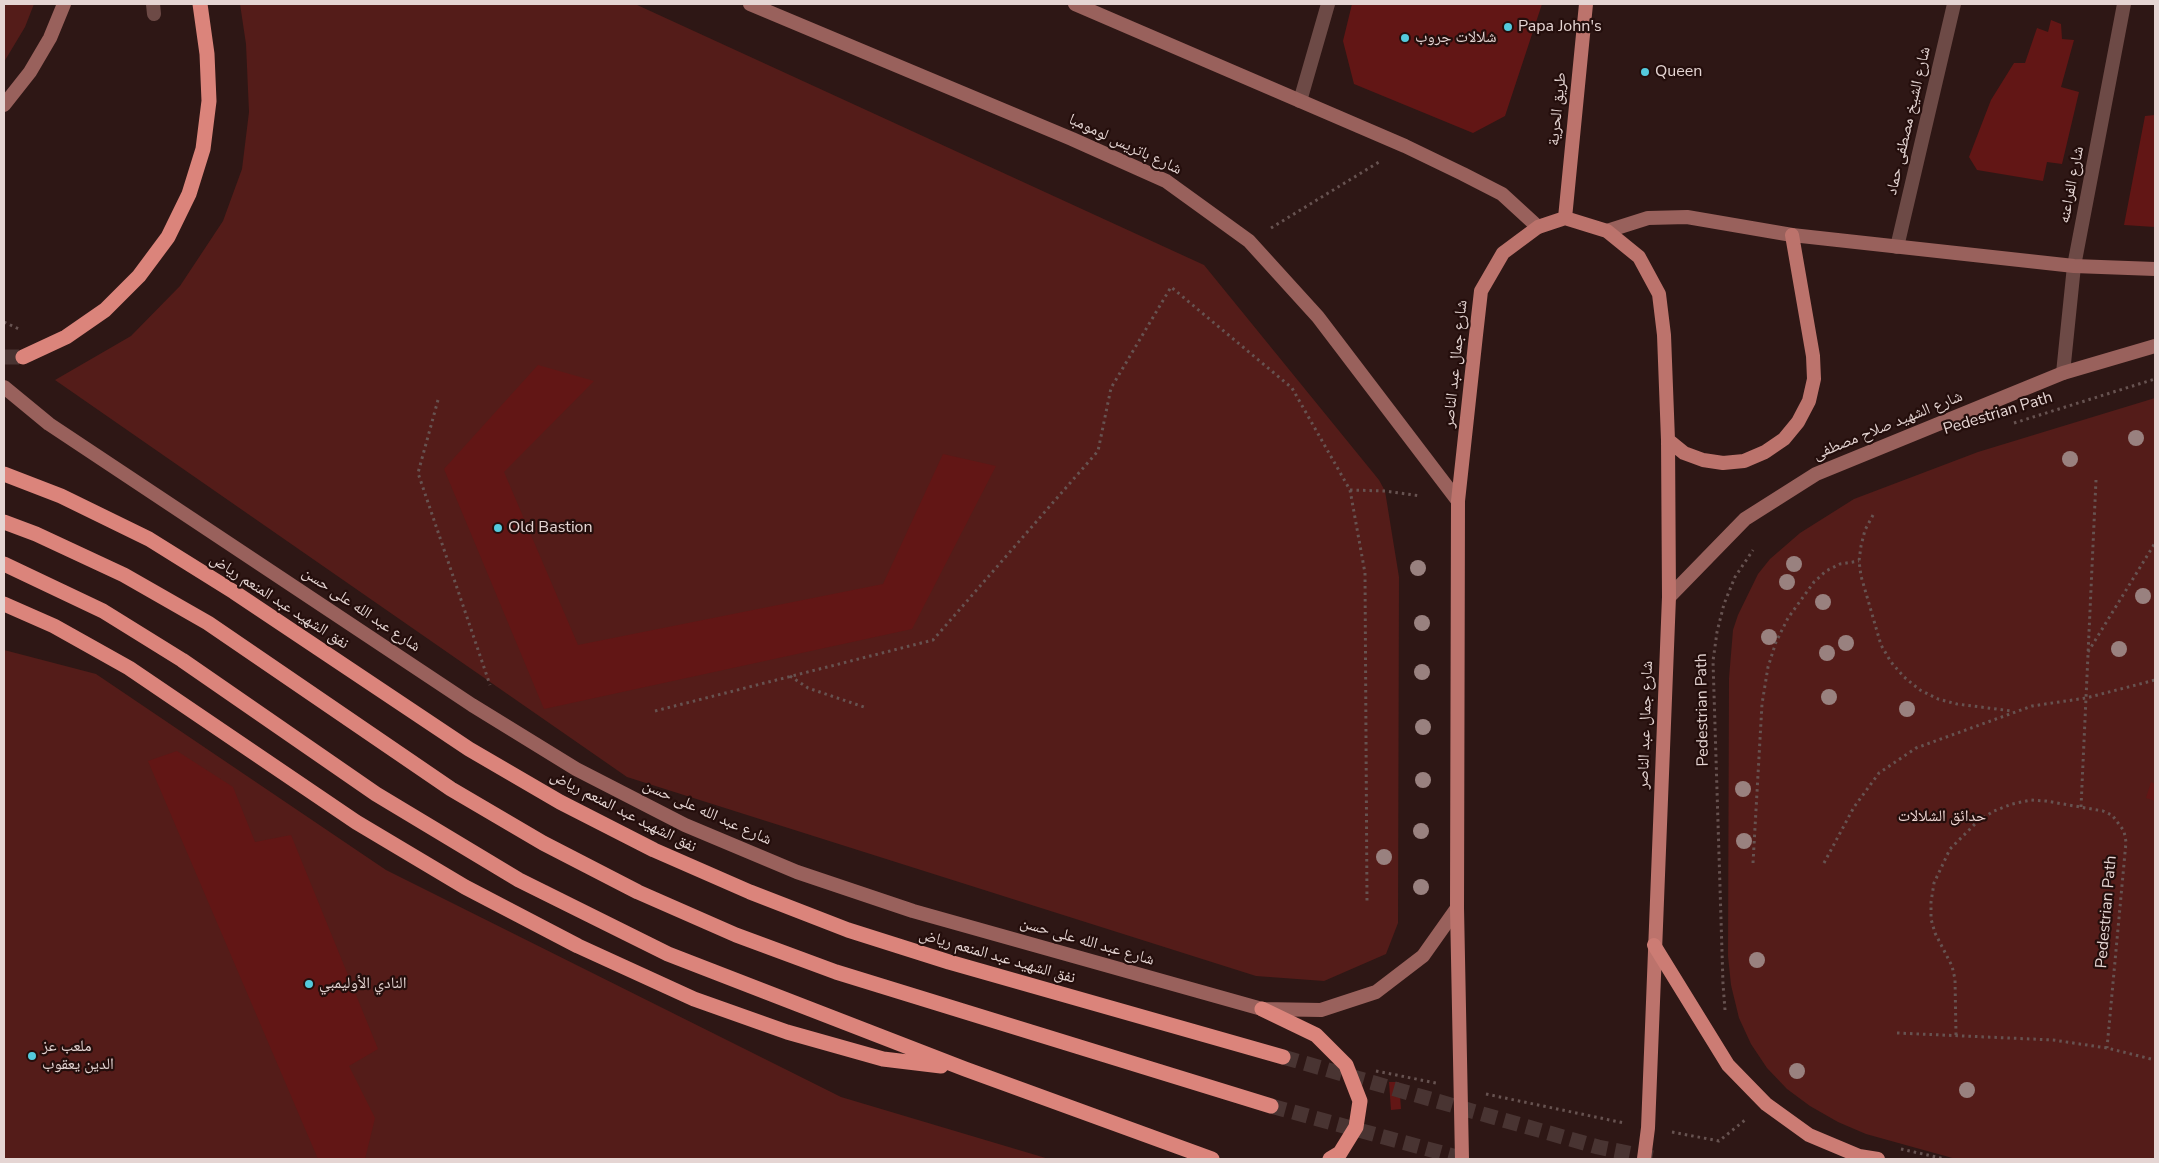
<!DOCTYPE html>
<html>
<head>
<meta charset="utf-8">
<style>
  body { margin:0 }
  #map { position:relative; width:2159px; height:1163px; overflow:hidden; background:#2e1715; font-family:"Nunito Sans",sans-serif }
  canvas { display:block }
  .frame { position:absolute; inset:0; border:5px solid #e5d5d3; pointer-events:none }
</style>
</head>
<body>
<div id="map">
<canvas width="2159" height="1163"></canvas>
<div class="frame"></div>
</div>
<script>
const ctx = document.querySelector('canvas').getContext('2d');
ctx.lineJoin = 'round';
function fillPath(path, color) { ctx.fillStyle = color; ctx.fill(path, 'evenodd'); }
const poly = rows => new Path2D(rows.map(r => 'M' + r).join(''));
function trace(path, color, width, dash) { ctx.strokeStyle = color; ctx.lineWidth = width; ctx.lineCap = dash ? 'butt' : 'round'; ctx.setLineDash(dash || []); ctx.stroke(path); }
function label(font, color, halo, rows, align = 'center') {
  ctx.font = font + ' "Nunito Sans","Noto Naskh Arabic",sans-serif'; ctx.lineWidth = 4.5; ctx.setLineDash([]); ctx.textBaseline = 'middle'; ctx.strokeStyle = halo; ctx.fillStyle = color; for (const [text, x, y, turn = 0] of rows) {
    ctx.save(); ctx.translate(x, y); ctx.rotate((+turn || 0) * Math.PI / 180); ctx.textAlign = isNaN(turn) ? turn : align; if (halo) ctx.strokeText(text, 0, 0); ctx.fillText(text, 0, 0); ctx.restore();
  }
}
const green = poly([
  [4,4,34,4,25,27,4,62],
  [240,4,635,4,1204,265,1379,480,1385,491,1399,577,1398,923,1386,954,1324,981,1256,976,627,777,55,380,131,336,180,286,223,221,242,169,249,112,246,44],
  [2155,398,2155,1159,1956,1159,1866,1134,1838,1122,1810,1106,1787,1089,1767,1068,1751,1044,1739,1018,1731,985,1728,956,1729,678,1733,630,1738,615,1758,574,1770,559,1800,533,1854,499,1978,452],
  [4,650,96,674,386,870,841,1097,1049,1159,4,1159]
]);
const building = poly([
  [1352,4,1542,4,1505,116,1473,133,1354,84,1343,41],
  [2051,20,2061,24,2062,39,2074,40,2061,87,2079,92,2062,164,2047,162,2043,181,1977,170,1969,157,1991,100,2014,63,2025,63,2037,28,2048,32],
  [2155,115,2155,227,2124,225,2145,116],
  [538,365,594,381,504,472,578,645,883,584,943,454,996,466,912,629,544,709,444,469],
  [177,751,233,787,255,842,291,835,378,1049,349,1066,375,1118,365,1159,318,1159,148,761],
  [2151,782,2155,784,2155,801,2146,798],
  [1389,1082,1399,1082,1401,1109,1391,1110]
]);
const motorwayTunnel = poly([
  [4,357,23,357],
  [1283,1057,1598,1147,1658,1159],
  [1271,1106,1464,1159]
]);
const path = poly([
  [1271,228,1379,162],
  [4,322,19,329],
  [438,400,418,473,490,685],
  [2014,423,2155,379],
  [1350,490,1385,491,1421,496],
  [1873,515,1865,530,1861,546,1859,561,1861,576,1881,645,1891,662,1904,677,1920,690,1938,699,1957,704,2012,711],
  [2088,652,2155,543],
  [790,676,808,688,867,708],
  [655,711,933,640,1098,451,1111,388,1171,287,1292,388,1350,490,1365,573,1367,903],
  [2081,807,2096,480],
  [1753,863,1762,704,1768,667,1776,642,1788,618,1814,582,1826,571,1840,564,1859,561],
  [1824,863,1854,807,1879,773,1916,748,2032,706,2086,698,2155,680],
  [1725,1010,1723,984,1713,661,1717,632,1724,604,1735,577,1753,550],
  [1897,1033,2053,1040,2107,1048,2155,1060],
  [1956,1035,1955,979,1952,966,1935,933,1931,919,1931,902,1934,883,1950,849,1978,821,1994,811,2012,804,2031,800,2046,801,2103,811,2112,815,2124,831,2126,842,2107,1048],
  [1376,1071,1436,1083],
  [1486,1094,1624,1123],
  [1672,1132,1719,1141,1745,1120],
  [1901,1149,1945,1159]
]);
const service = poly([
  [153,4,154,14]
]);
const minor = poly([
  [1300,101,1328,4],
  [1897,247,1954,4],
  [2063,373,2074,266,2124,4]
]);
const secondary = poly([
  [750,4,1072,139,1166,181,1249,241,1318,317,1458,501],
  [1075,4,1405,146,1463,174,1502,194,1538,227],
  [4,105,30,72,50,38,64,4],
  [1607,231,1648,218,1687,217,1792,235,2074,266,2155,269],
  [4,387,49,424,472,705,576,769,685,825,797,872,913,911,1262,1009,1321,1010,1376,992,1423,956,1457,908],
  [1669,597,1745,519,1816,474,2063,373,2155,346]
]);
const primary = poly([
  [1565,218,1586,4],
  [1668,440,1684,453,1703,460,1723,463,1744,461,1765,452,1784,439,1798,422,1809,401,1814,379,1813,356,1792,235],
  [1462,1159,1457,908,1458,501,1476,335,1481,291,1503,253,1538,227,1565,218,1607,231,1639,257,1659,294,1664,335,1668,440,1669,597,1648,1128,1644,1159]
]);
const trunk = poly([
  [1654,945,1728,1065,1766,1104,1809,1135,1859,1156,1878,1159]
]);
const motorway = poly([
  [23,357,66,337,105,310,139,276,168,237,189,194,203,149,209,101,207,54,200,4],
  [4,474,61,496,149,539,234,592,469,749,560,802,654,850,750,892,848,930,949,962,1283,1057],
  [4,522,36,534,124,575,208,623,451,789,543,843,638,892,736,935,836,972,1271,1106],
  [4,564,103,611,182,660,376,794,519,880,668,954,965,1069,1212,1159],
  [4,604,54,626,129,668,356,822,465,887,578,946,694,999,787,1032,883,1059,941,1066],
  [1262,1009,1316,1035,1346,1065,1360,1101,1356,1127,1340,1153,1330,1159]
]);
const trees = [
  [2136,438],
  [2070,459],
  [1794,564],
  [1418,568],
  [1787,582],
  [2143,596],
  [1823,602],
  [1422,623],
  [1769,637],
  [1846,643],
  [2119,649],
  [1827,653],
  [1422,672],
  [1829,697],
  [1907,709],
  [1423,727],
  [1423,780],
  [1743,789],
  [1421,831],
  [1744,841],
  [1384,857],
  [1421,887],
  [1757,960],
  [1797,1071],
  [1967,1090]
];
const markers = [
  [1508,27,5,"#54cadd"],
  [1405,38,5,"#54cadd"],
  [1645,72,5,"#54cadd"],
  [498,528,5,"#54cadd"],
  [309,984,5,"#54cadd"],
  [32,1056,5,"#54cadd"]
];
const poiNames = [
  ["Papa John's",1518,27],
  ["شلالات جروب",1415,38],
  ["Queen",1655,72],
  ["Old Bastion",508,528],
  ["النادي الأوليمبي",319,984],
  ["ملعب عز",42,1047],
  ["الدين يعقوب",42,1065]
];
const streetNames = [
  ["طريق الحرية",1558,109,-84],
  ["شارع الشيخ مصطفى حماد",1909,121,-77],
  ["شارع باتريس لومومبا",1125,145,25],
  ["شارع الفراعنه",2072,185,-79],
  ["شارع جمال عبد الناصر",1456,364,-84],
  ["Pedestrian Path",1998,414,-17],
  ["شارع الشهيد صلاح مصطفى",1888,426,-22],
  ["نفق الشهيد عبد المنعم رياض",279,602,33],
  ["شارع عبد الله على حسن",361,610,34],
  ["Pedestrian Path",1703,710,-91],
  ["شارع جمال عبد الناصر",1646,725,-88],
  ["نفق الشهيد عبد المنعم رياض",623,812,27],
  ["شارع عبد الله على حسن",707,813,24],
  ["Pedestrian Path",2107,912,-85],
  ["شارع عبد الله على حسن",1087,942,16],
  ["نفق الشهيد عبد المنعم رياض",997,957,16]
];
const parkNames = [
  ["حدائق الشلالات",1942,817]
];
fillPath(green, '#541c19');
fillPath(building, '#621615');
trace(motorwayTunnel, '#493432', 15, [15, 8]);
trace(path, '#675351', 3, [2.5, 4]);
trace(service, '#6d4a46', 14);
trace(minor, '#6d4a46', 14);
trace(secondary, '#99615c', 14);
trace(primary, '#bc736c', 14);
trace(trunk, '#cc7c74', 14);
trace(motorway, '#db847b', 15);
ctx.fillStyle = '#99817f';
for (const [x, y] of trees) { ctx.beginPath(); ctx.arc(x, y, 8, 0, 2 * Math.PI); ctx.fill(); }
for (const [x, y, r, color] of markers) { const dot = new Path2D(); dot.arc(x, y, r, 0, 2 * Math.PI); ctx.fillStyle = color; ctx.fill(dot); trace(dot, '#240e0c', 2); }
label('16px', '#e5d5d3', '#240e0c', poiNames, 'left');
label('16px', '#e5d5d3', '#240e0c', streetNames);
label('16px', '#f1d8d5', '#240e0c', parkNames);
</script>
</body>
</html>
